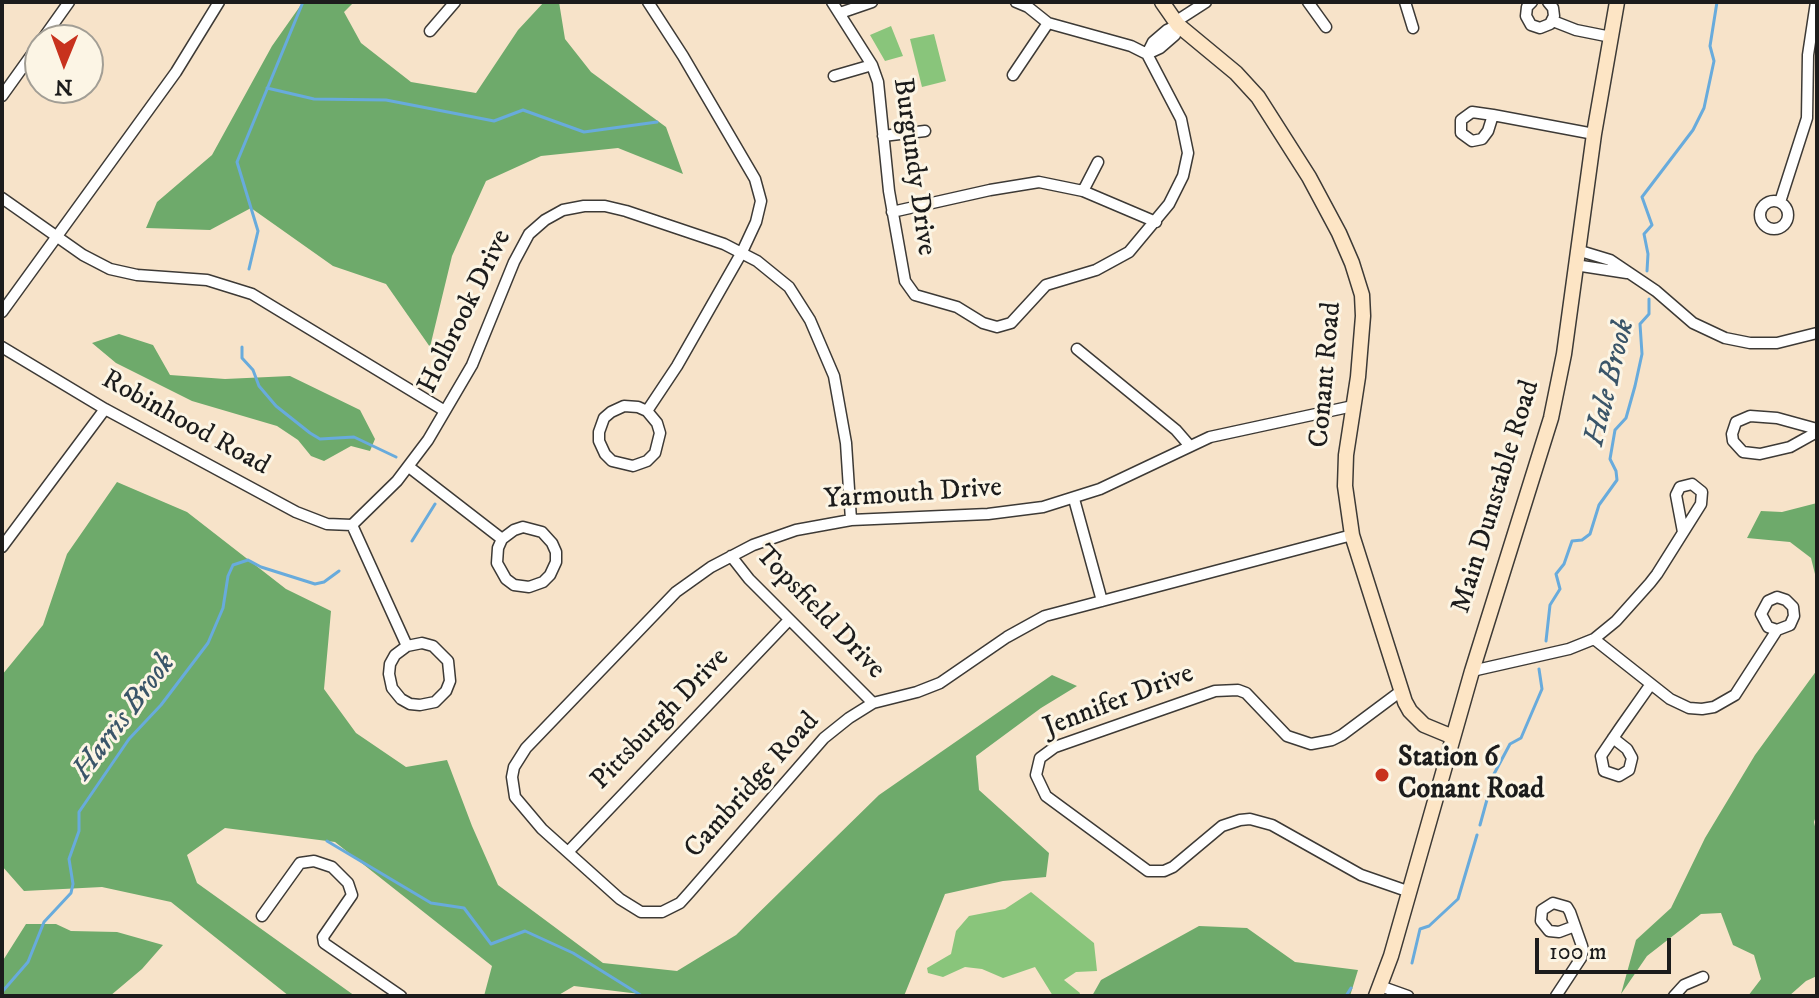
<!DOCTYPE html>
<html>
<head>
<meta charset="utf-8">
<style>
  body { margin:0 }
  #map { position:relative; width:1819px; height:998px; overflow:hidden; background:#f7e3c9; font-family:"IM FELL DW Pica",serif }
  canvas { display:block }
  .frame { position:absolute; inset:0; border:4px solid #1c1c1c; pointer-events:none }
  .north { position:absolute; left:24px; top:24px; width:80px; height:80px; box-sizing:border-box; background:#fcf5e5; border:2px solid #a29e95; border-radius:50%; rotate:181deg; font-size:22px; font-weight:700; line-height:32px; text-align:center; color:#1c1c1c }
  .north::after { content:''; display:block; margin:auto; width:28px; height:36px; background:#c8321e; clip-path:polygon(50% 0,100% 100%,50% 72%,0 100%) }
  .scale { position:absolute; left:1535px; top:938px; width:136px; height:36px; box-sizing:border-box; border:4px solid #1c1c1c; border-top:0; padding-left:10px; font-size:24px; line-height:28px; white-space:nowrap; color:#1c1c1c; -webkit-text-stroke:6px #fcf5e5; paint-order:stroke }
</style>
</head>
<body>
<div id="map">
<canvas width="1819" height="998"></canvas>
<div class="frame"></div>
<div class="north">N</div>
<div class="scale">100 m</div>
</div>
<script>
const ctx = document.querySelector('canvas').getContext('2d');
ctx.lineJoin = 'round';
function fillPath(path, color) { ctx.fillStyle = color; ctx.fill(path, 'evenodd'); }
const poly = rows => new Path2D(rows.map(r => 'M' + r).join(''));
function trace(path, color, width, dash) { ctx.strokeStyle = color; ctx.lineWidth = width; ctx.lineCap = dash ? 'butt' : 'round'; ctx.setLineDash(dash || []); ctx.stroke(path); }
function label(font, color, halo, rows, align = 'center') {
  ctx.font = font + ' "IM FELL DW Pica",serif'; ctx.lineWidth = 6; ctx.setLineDash([]); ctx.textBaseline = 'middle'; ctx.strokeStyle = halo; ctx.fillStyle = color; for (const [text, x, y, turn = 0] of rows) {
    ctx.save(); ctx.translate(x, y); ctx.rotate((+turn || 0) * Math.PI / 180); ctx.textAlign = isNaN(turn) ? turn : align; if (halo) ctx.strokeText(text, 0, 0); ctx.fillText(text, 0, 0); ctx.restore();
  }
}
const green = poly([
  [891,26,903,56,885,61,870,35],
  [934,34,946,81,922,87,910,39],
  [1031,892,1094,943,1097,971,1076,972,1064,980,1080,993,1079,996,1053,996,1035,967,1003,978,982,969,965,967,943,977,928,973,927,968,951,954,956,931,969,916,1005,909]
]);
const forest = poly([
  [303,2,354,2,344,12,361,43,411,82,476,93,518,30,544,2,559,2,565,39,591,72,666,127,683,174,618,148,541,156,486,181,452,256,430,347,386,284,333,266,251,208,210,230,146,228,157,202,212,155,272,46],
  [119,334,153,345,170,375,225,379,290,376,360,410,375,439,370,451,351,446,324,461,311,456,298,440,277,426,192,401,116,363,92,343],
  [117,482,187,512,286,589,331,611,324,689,356,733,406,767,447,760,472,826,498,885,603,963,677,971,736,935,879,795,1052,675,1077,686,1041,708,976,756,979,790,1049,853,1046,877,1003,881,945,894,904,996,656,996,574,986,557,996,484,996,492,966,335,842,225,828,187,855,197,883,355,996,289,996,171,902,102,887,24,891,2,866,2,675,43,625,67,554],
  [1817,503,1817,582,1811,558,1790,542,1747,538,1761,511,1782,512],
  [1817,670,1817,813,1814,822,1817,835,1817,976,1806,981,1789,996,1748,996,1761,979,1754,955,1733,945,1721,913,1701,914,1647,956,1621,994,1636,940,1671,908,1705,838,1755,755],
  [26,924,56,924,71,931,117,932,163,945,142,969,110,996,2,996,2,962],
  [1199,926,1247,928,1295,962,1358,970,1350,996,1092,996,1101,980]
]);
const stream = poly([
  [267,88,314,99,386,100,494,121,523,110,584,132,657,122],
  [249,269,258,231,237,162,303,2],
  [1647,271,1648,254,1644,234,1652,225,1642,197,1693,130,1704,108,1714,61,1710,46,1717,2],
  [242,347,242,358,253,370,259,386,276,406,310,433,320,439,354,437,396,457],
  [412,541,435,504],
  [1546,641,1550,605,1560,589,1556,574,1564,564,1572,541,1582,540,1590,534,1599,505,1617,480,1616,471,1610,459,1615,430,1626,418,1635,386,1642,354,1640,324,1649,314,1649,299],
  [1480,825,1494,774,1510,744,1521,738,1542,689,1539,669],
  [327,841,431,903,464,908,491,944,525,931,573,953,642,996],
  [1412,963,1420,929,1429,926,1458,899,1477,835],
  [2,992,28,962,44,922,71,893,73,884,69,859,79,831,79,812,129,739,161,705,208,643,223,608,228,576,233,565,248,560,261,567,315,584,324,582,339,571],
  [1346,996,1351,988]
]);
const street = poly([
  [832,2,872,65,878,82,889,191,905,281,915,295,957,307,983,323,997,327,1011,323,1046,285,1096,270,1129,252,1169,204,1183,176,1188,153,1181,119,1147,54,1131,46,1048,23,1028,7,1016,2],
  [1308,2,1326,27],
  [1405,2,1413,28],
  [1532,2,1527,7,1526,16,1531,25,1540,28,1550,24,1554,16,1553,8,1548,2],
  [840,13,872,2],
  [1553,21,1576,30,1611,37],
  [1175,22,1206,2],
  [430,31,455,2],
  [42,40,69,2],
  [1147,54,1160,48,1175,35,1178,25],
  [1147,54,1153,42,1167,30,1178,25],
  [1013,75,1048,23],
  [834,76,872,65],
  [2,96,40,43],
  [1493,115,1488,131,1482,139,1472,141,1461,133,1461,120,1472,112,1493,115,1594,134],
  [883,136,925,131],
  [1083,191,1098,162],
  [2,198,83,255,110,269,137,275,207,280,252,294,445,411],
  '1760 215a14 14 0 1 1 28 0a14 14 0 1 1-28 0Z',
  [1780,202,1807,118,1808,55,1816,2],
  [892,212,990,190,1039,182,1083,191,1156,222],
  [1577,250,1610,260,1656,291,1693,323,1725,338,1750,343,1777,343,1817,333],
  [1575,265,1627,273],
  [2,312,176,72,219,2],
  [2,347,105,409,296,512,327,524,352,525],
  [1077,349,1176,430,1189,445],
  [647,411,638,407,624,406,611,412,604,418,599,432,599,441,605,454,612,461,633,466,647,461,655,453,660,433,657,423,647,411,677,366,742,252,756,222,761,201,755,179,683,56,648,2],
  [1817,429,1777,418,1750,416,1736,422,1732,434,1733,441,1743,452,1760,454,1790,447,1817,432],
  [409,467,502,539,498,548,497,563,506,579,514,585,529,587,543,582,550,575,556,562,556,552,552,543,542,532,523,527,514,530,502,539],
  [1074,499,1102,601],
  [352,525,397,481,428,440,472,365,514,262,529,234,545,220,563,210,584,206,605,206,626,211,724,244,757,261,789,287,810,320,834,376,846,443,851,520],
  [352,525,407,646,395,655,390,664,389,674,392,688,401,699,410,704,420,705,435,702,446,691,450,681,448,661,433,646,422,643,407,646],
  [1352,535,1045,616,1007,637,940,683,917,692,873,703,849,718,824,738,689,893,680,903,662,912,641,912,620,899,542,829,515,797,512,777,514,767,526,748,676,592,711,567,753,545,796,530,851,520,988,514,1043,507,1100,489,1210,437,1353,406],
  [2,547,105,409],
  [731,556,749,579,873,703],
  [1594,639,1670,699,1689,708,1702,709,1714,707,1735,695,1777,630,1790,625,1794,616,1793,607,1786,600,1777,597,1768,601,1761,614,1768,627,1777,630],
  [1472,671,1569,649,1594,639,1616,621,1650,583,1657,574,1701,504,1702,492,1692,484,1680,487,1676,495,1683,532],
  [1401,691,1342,735,1332,740,1311,744,1287,736,1246,693,1238,690,1215,691,1055,747,1040,758,1036,775,1046,796,1148,871,1164,871,1173,867,1222,826,1240,820,1250,819,1272,825,1361,875,1410,892],
  [1613,738,1627,749,1632,758,1629,770,1619,776,1604,771,1601,756,1603,753,1620,728,1651,684],
  [568,852,789,620],
  [262,916,300,863,314,861,332,867,348,883,352,895,323,937,324,943,401,996],
  [1380,986,1408,996],
  [1556,996,1581,958,1583,950,1582,946,1570,912,1567,907,1553,903,1542,910,1541,921,1549,931,1559,932,1575,926],
  [1674,996,1684,985,1703,977]
]);
const secondary = poly([
  [1162,2,1178,25,1236,73,1258,97,1309,177,1339,233,1352,263,1362,295,1363,316,1358,377,1346,455,1345,486,1352,535,1405,702,1410,711,1424,725,1453,737],
  [1376,996,1391,956,1472,671,1551,418,1564,354,1594,134,1617,2]
]);
const markers = [
  [1382,775,8,"#c8321e"]
];
const streetNames = [
  ["Burgundy Drive",913,167,82],
  ["Holbrook Drive",466,312,-64],
  ["Conant Road",1327,375,-85],
  ["Robinhood Road",185,424,29],
  ["Yarmouth Drive",913,495,-4],
  ["Main Dunstable Road",1497,497,-73],
  ["Topsfield Drive",819,613,46],
  ["Jennifer Drive",1119,702,-21],
  ["Pittsburgh Drive",661,720,-46],
  ["Cambridge Road",753,786,-48]
];
const poiNames = [
  ["Station 6",1398,759],
  ["Conant Road",1398,791]
];
const waterNames = [
  ["Hale Brook",1611,383,-76],
  ["Harris Brook",125,718,-53]
];
fillPath(green, '#89c57b');
fillPath(forest, '#6eaa6b');
trace(stream, '#68abdc', 3);
trace(street, '#3d3a36', 13);
trace(secondary, '#3d3a36', 17);
trace(street, '#fff', 10);
trace(secondary, '#fde5c5', 14);
for (const [x, y, r, color] of markers) { const dot = new Path2D(); dot.arc(x, y, r, 0, 2 * Math.PI); ctx.fillStyle = color; ctx.fill(dot); trace(dot, '#fcf5e5', 3); }
label('28px', '#1c1c1c', '#fcf5e5', streetNames);
label('bold 28px', '#1c1c1c', '#fcf5e5', poiNames, 'left');
label('italic 30px', '#3a5569', '#fcf5e5', waterNames);
</script>
</body>
</html>
